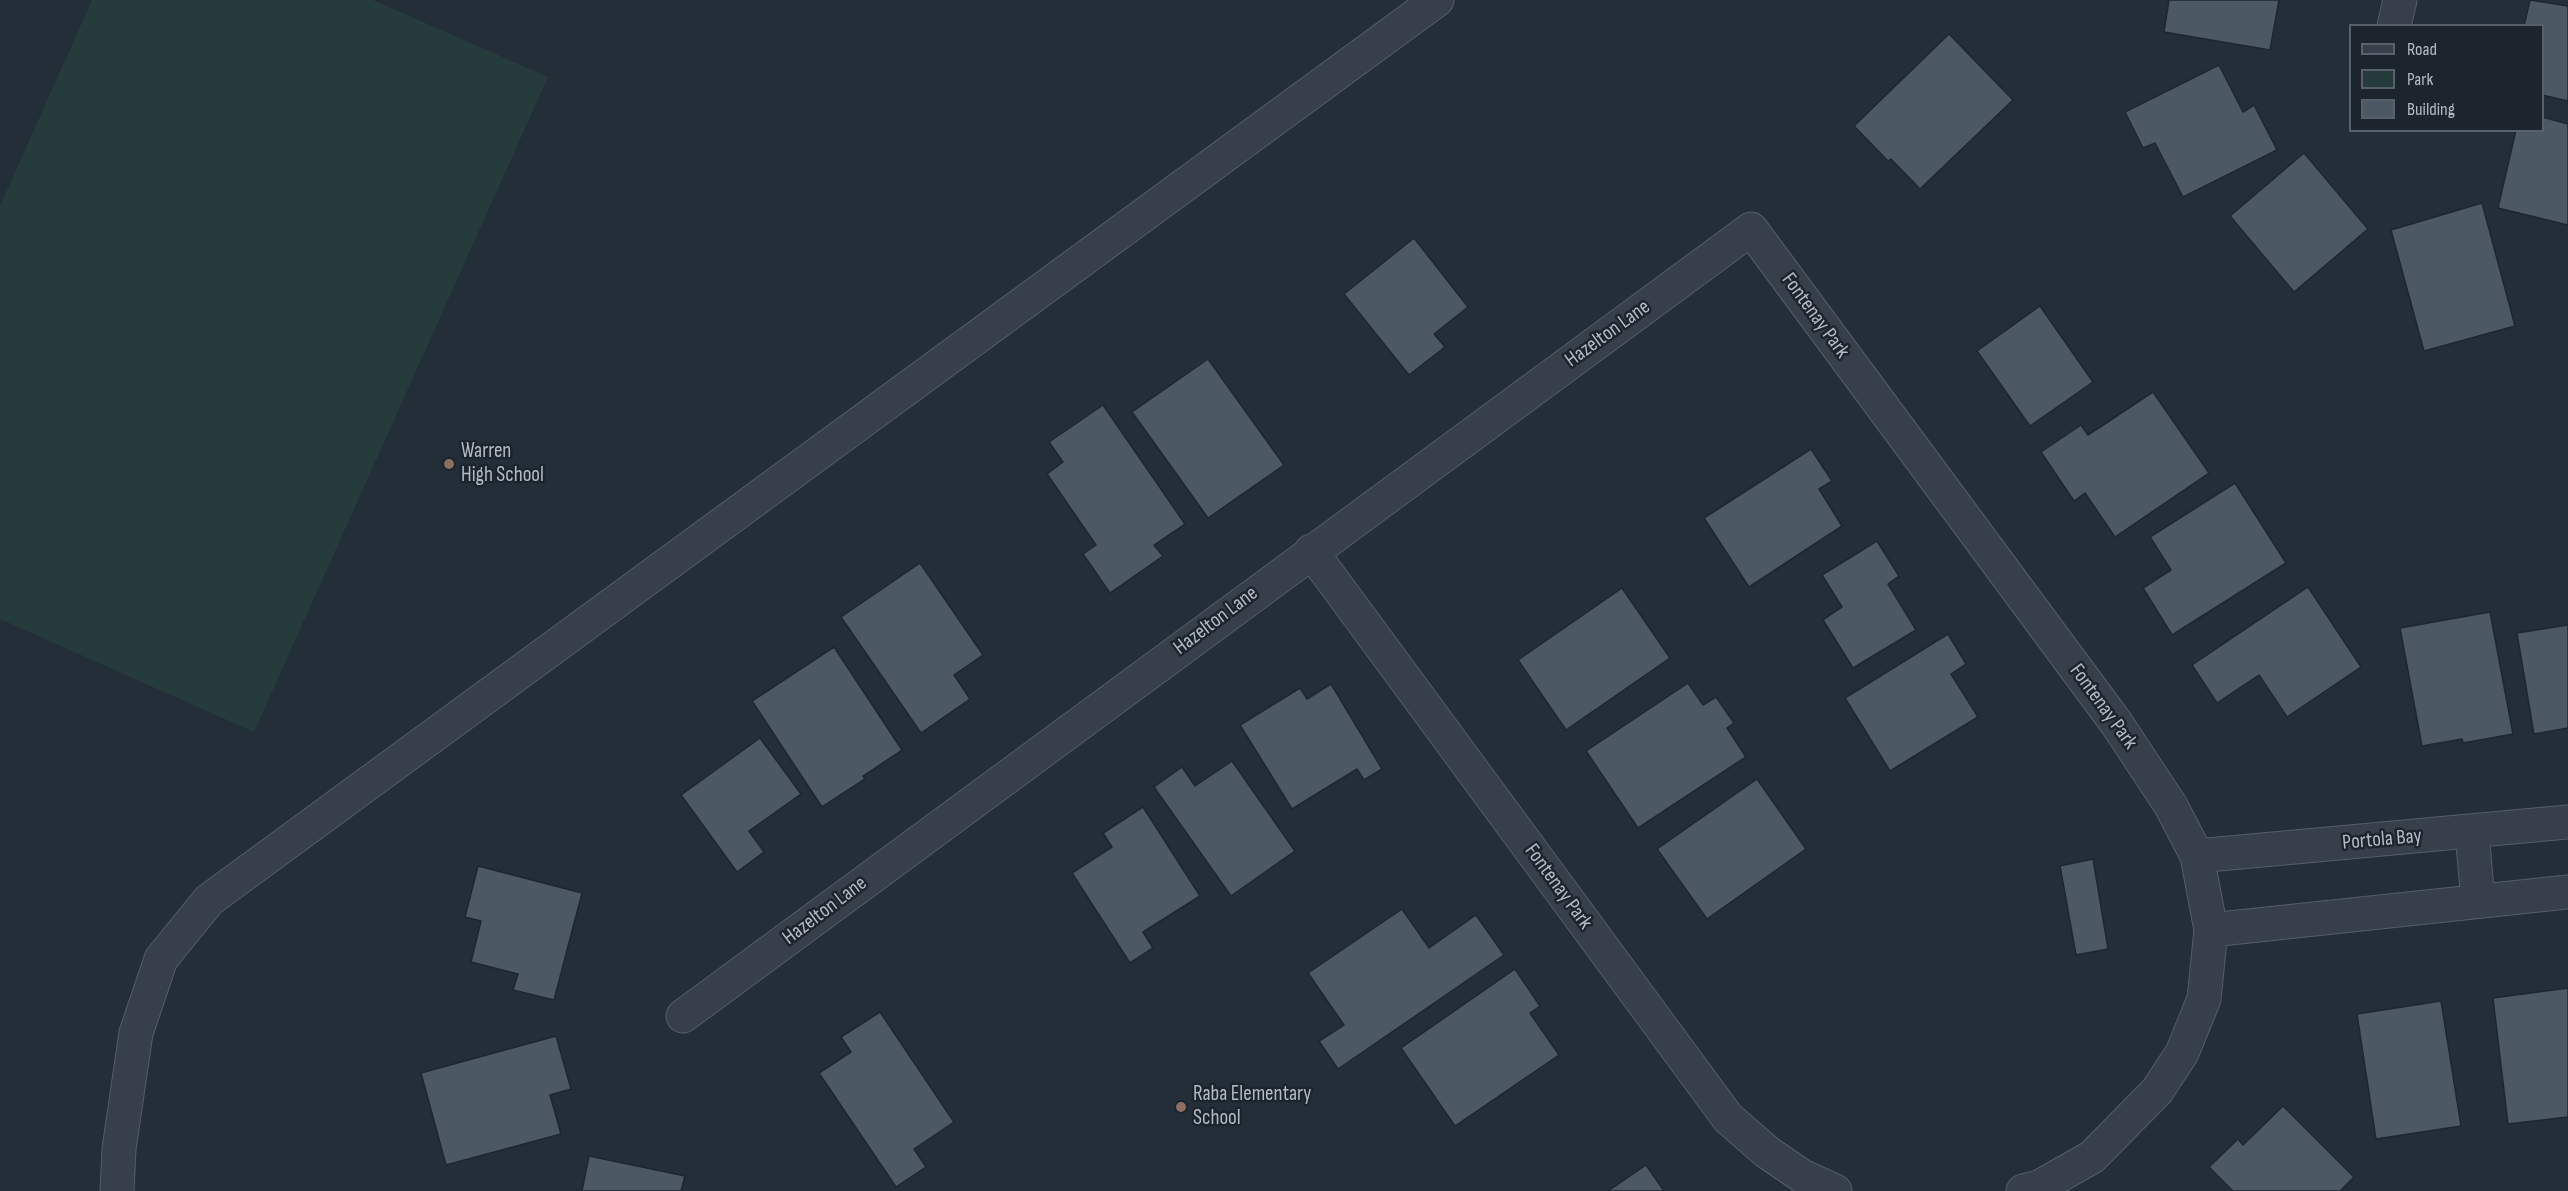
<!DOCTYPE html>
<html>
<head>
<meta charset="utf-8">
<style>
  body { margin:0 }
  #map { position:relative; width:2568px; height:1191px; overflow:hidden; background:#232e39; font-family:"Sofia Sans Condensed",sans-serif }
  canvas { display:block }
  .legend { position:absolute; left:2349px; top:24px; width:195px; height:108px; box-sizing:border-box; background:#1c252e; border:2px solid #58616b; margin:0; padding:8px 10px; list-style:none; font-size:18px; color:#b2bbc6 }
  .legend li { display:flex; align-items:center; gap:12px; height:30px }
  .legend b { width:30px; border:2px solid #58616b }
</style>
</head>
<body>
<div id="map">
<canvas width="2568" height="1191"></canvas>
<ul class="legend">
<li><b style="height:8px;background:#37404a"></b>Road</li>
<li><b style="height:16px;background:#263b3b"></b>Park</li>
<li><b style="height:16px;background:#4c5965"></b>Building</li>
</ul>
</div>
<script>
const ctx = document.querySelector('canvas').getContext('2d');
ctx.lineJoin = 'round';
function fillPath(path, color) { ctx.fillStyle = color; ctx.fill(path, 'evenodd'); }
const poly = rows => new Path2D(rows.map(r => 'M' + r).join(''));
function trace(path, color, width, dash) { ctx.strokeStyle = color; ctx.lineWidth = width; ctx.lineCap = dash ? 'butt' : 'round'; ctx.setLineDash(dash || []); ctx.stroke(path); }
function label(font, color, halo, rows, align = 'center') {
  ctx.font = font + ' "Sofia Sans Condensed",sans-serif'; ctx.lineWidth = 5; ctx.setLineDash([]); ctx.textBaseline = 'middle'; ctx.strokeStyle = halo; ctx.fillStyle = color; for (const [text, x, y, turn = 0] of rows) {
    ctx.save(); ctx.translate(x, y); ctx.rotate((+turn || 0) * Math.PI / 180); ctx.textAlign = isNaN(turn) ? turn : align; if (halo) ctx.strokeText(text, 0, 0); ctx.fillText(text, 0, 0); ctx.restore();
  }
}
const green = poly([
  [92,0,373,0,548,77,254,732,0,619,0,206]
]);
const building = poly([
  [2169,0,2279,0,2270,50,2164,32,2169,0],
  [2530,0,2568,6,2568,101,2542,95,2542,26,2524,26,2530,0],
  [1949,34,2013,100,1920,189,1891,159,1888,161,1854,126,1949,34],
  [2219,65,2243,112,2254,105,2277,150,2183,197,2155,143,2143,148,2125,112,2219,65],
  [2542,117,2568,124,2568,225,2498,208,2516,130,2542,130,2542,117],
  [2304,153,2368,229,2294,292,2230,216,2304,153],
  [2482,203,2515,326,2424,351,2391,230,2482,203],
  [1414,238,1468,307,1434,334,1445,347,1409,375,1344,294,1414,238],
  [2040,306,2093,382,2030,426,1977,351,2040,306],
  [1208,359,1284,465,1208,518,1132,412,1208,359],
  [2153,392,2209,473,2115,537,2085,493,2074,501,2041,452,2081,425,2088,435,2153,392],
  [1103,405,1185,524,1154,545,1163,556,1110,593,1083,554,1096,545,1047,474,1063,462,1049,442,1103,405],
  [1811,449,1832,481,1819,489,1842,526,1749,587,1704,518,1811,449],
  [2235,483,2286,563,2172,635,2143,588,2171,570,2150,537,2235,483],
  [1877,541,1899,576,1888,584,1916,630,1853,668,1823,620,1842,607,1822,575,1877,541],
  [920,563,983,655,954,675,970,699,921,733,841,617,920,563],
  [2308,587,2361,667,2287,717,2259,675,2217,703,2192,665,2308,587],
  [1622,588,1670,658,1566,730,1518,660,1622,588],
  [2490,612,2513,734,2463,743,2462,739,2422,746,2400,628,2490,612],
  [2568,625,2568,728,2534,734,2517,633,2568,625],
  [1948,634,1966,664,1951,674,1978,717,1890,771,1845,698,1948,634],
  [834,647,902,750,863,776,865,779,822,807,752,701,834,647],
  [1688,683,1703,705,1716,697,1734,723,1727,728,1746,757,1638,828,1586,751,1688,683],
  [1331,684,1382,769,1364,780,1357,769,1292,809,1240,725,1300,688,1307,699,1331,684],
  [760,738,801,794,749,831,764,852,737,872,681,795,760,738],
  [1232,761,1295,851,1231,896,1154,787,1182,767,1195,786,1232,761],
  [1757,779,1806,849,1707,919,1657,849,1757,779],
  [1143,807,1200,896,1143,932,1153,948,1130,963,1072,873,1112,847,1103,833,1143,807],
  [2093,859,2108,949,2076,955,2060,866,2093,859],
  [478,866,582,893,554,1000,513,990,518,974,471,962,481,921,465,917,478,866],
  [1402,909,1429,948,1476,915,1504,955,1338,1069,1319,1041,1344,1025,1308,973,1402,909],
  [1515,969,1540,1006,1530,1013,1559,1055,1455,1126,1401,1048,1515,969],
  [2568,988,2568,1117,2508,1124,2493,998,2568,988],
  [2441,1001,2461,1126,2376,1139,2357,1014,2441,1001],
  [880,1012,954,1122,914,1149,926,1167,896,1187,819,1073,851,1052,841,1037,880,1012],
  [556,1036,571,1089,550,1095,561,1134,446,1165,421,1073,556,1036],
  [2283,1106,2354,1177,2340,1191,2233,1191,2209,1167,2238,1139,2243,1145,2283,1106],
  [589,1156,685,1176,681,1191,582,1191,589,1156],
  [1646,1165,1664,1191,1608,1191,1646,1165]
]);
const minor = poly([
  [2394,26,2400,0],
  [1311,551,1728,1118,1767,1152,1802,1176,1835,1191],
  [2472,832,2478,901],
  [2197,856,2568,822],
  [2211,930,2568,892],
  [683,1016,1751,229,2117,724,2171,806,2197,856,2211,930,2204,999,2182,1053,2157,1091,2092,1157,2039,1187,2023,1191],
  [117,1191,119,1149,136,1033,161,959,209,900,1437,0]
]);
const markers = [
  [449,464,6,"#8d6e63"],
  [1181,1107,6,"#8d6e63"]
];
const streetNames = [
  ["Fontenay Park",1815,316,54],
  ["Hazelton Lane",1608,334,-36],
  ["Hazelton Lane",1216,621,-37],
  ["Fontenay Park",2103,707,54],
  ["Portola Bay",2382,840,-5],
  ["Fontenay Park",1558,887,54],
  ["Hazelton Lane",825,911,-37]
];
const poiNames = [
  ["Warren",461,452],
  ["High School",461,476],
  ["Raba Elementary",1193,1095],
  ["School",1193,1119]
];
fillPath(green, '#263b3b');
fillPath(building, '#4c5965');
trace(building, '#1e2730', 1.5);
trace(minor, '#555e67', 35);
trace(minor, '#37404a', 33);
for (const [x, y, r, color] of markers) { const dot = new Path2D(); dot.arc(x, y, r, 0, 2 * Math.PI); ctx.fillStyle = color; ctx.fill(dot); trace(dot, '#1c252e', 2); }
label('21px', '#b2bbc6', '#1c252e', streetNames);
label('21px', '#b2bbc6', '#1c252e', poiNames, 'left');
</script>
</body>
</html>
